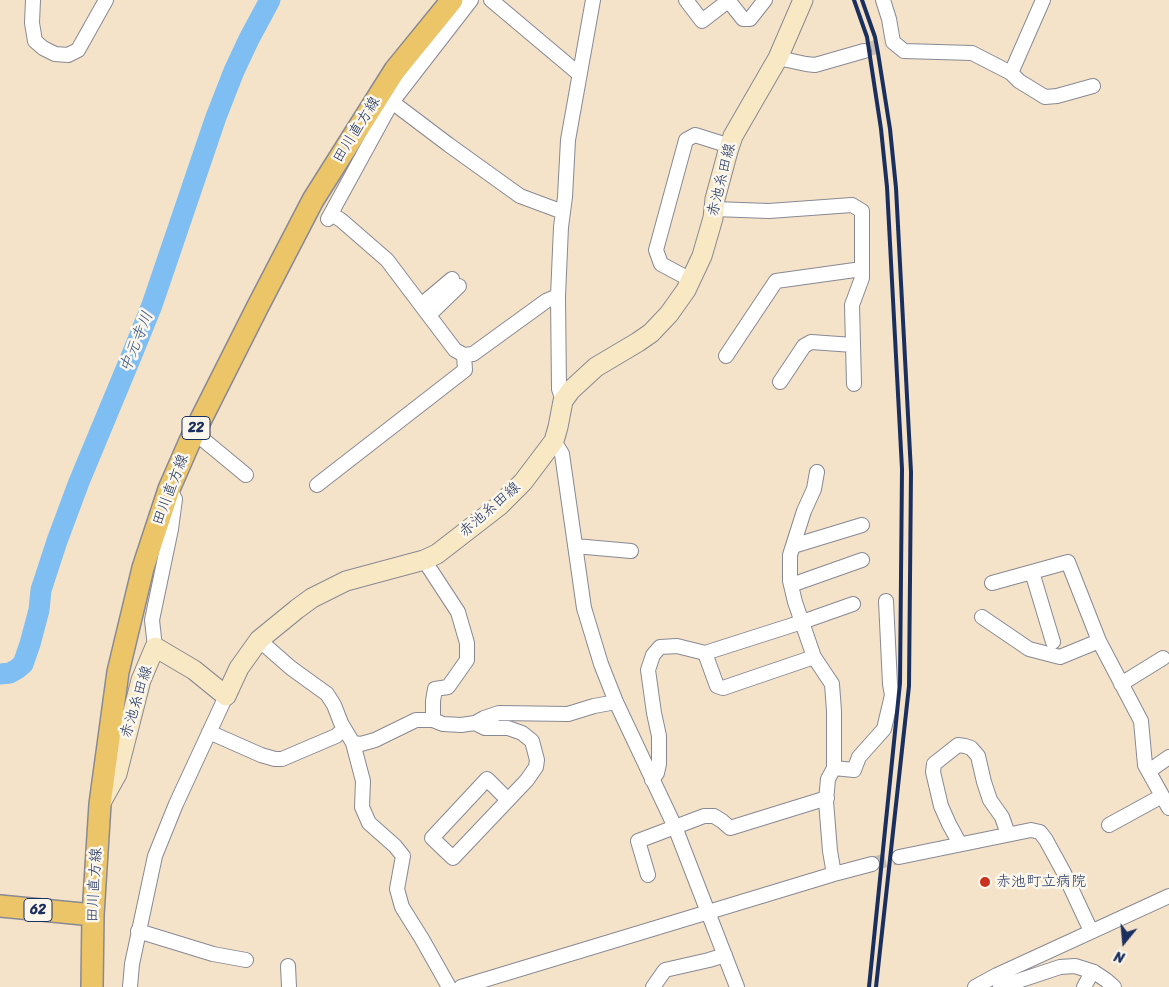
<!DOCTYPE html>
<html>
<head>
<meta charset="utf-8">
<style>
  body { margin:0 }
  #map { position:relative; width:1169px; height:987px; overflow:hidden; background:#f4e3c9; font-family:Sriracha,sans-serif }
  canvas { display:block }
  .north { position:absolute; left:1099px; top:917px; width:50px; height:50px; -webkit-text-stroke:4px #fbf7ec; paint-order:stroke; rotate:197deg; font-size:14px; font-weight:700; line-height:20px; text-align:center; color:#1b2f5e }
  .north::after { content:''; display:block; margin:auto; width:18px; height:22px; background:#1b2f5e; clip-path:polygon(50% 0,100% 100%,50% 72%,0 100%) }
</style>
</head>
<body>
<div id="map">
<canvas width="1169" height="987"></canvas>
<div class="north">N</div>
</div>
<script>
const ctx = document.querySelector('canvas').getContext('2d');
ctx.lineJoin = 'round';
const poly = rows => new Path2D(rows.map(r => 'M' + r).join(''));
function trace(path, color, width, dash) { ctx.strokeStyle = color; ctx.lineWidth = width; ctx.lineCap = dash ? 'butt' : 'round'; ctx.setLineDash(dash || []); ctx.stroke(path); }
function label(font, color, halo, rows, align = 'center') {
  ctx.font = font + ' Sriracha,"Klee One",sans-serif'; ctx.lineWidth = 5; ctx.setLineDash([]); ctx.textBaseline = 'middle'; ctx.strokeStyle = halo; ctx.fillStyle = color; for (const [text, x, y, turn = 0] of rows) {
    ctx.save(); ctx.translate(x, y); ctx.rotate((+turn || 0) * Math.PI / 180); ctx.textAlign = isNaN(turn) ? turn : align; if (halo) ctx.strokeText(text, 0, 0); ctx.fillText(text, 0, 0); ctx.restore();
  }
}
const river = poly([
  [0,674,10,673,17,669,23,664,30,644,39,610,41,590,57,541,79,482,131,357,152,305,216,117,234,71,249,39,270,0]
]);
const streetTunnel = poly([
  [864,51,884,44],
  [872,864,899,857]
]);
const street = poly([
  [33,0,32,23,35,41,43,48,55,54,68,55,78,50,106,0],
  [491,0,579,74],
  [686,0,702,21,728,1],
  [728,0,743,19,750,19,765,0],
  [883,0,889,19,893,42,904,51,972,53,1011,73,1043,0],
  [778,58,806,64,815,65,864,51],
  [1011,73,1019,81,1045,97,1057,96,1093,86],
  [392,102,449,145,520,196,563,212],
  [714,209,769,211,852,205,862,211,862,278,852,305,854,384],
  [331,214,341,220,387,260,455,350,464,355,473,354,546,301,558,296],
  [328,219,392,102,471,0],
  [691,280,661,264,656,250,686,140,695,135,730,146],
  [421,305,452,279],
  [429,315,459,286],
  [726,356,776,281,862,269],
  [780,382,804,346,811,342,853,345],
  [563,401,559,389,558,296,561,227,565,197,568,140,593,0],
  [194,432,246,475],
  [554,441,562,454,584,608,601,664,616,702,675,827,737,987],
  [817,472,814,489,804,511,790,555,790,581,795,602,814,657,832,684,834,711,834,768,828,779,826,801,830,851,834,874],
  [317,485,465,370,464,355],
  [575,546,631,551],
  [793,546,862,525],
  [424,560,458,612,467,643,467,660,448,687,435,689,433,701,433,720],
  [1032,572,1053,642],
  [790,581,797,583,862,560],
  [992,583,1068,562,1099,641,1141,721,1145,765,1169,808],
  [982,617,1029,649,1060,657,1099,641],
  [259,640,291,668,327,694,334,705,341,723,353,743,363,781,362,807,369,823,395,846,403,856,397,889,402,907,422,939,449,987],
  [155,647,152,620,171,529,175,499,171,491],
  [705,653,717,686,723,688,814,657],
  [1121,684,1163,658],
  [475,723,485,728,508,728,522,733,532,741,537,760,536,767,527,780,453,858,432,838,487,779,508,800],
  [209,732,261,755,275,759,282,759,336,736,344,729],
  [353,743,361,744,375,740,416,720,433,720,443,724,461,725,475,723,484,718,499,713,568,714,594,706,616,702],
  [834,768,854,770,859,757,884,729,892,695,890,684,886,601],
  [1149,771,1169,757],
  [652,780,657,773,659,764,659,736,654,713,648,670,653,655,660,647,677,646,705,653,802,622,853,604],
  [1109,825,1162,796],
  [960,844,949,824,941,806,933,772,934,764,958,745,965,746,971,748,978,756,984,782,990,800,1002,817,1008,834],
  [899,857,1031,830,1040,832,1046,840,1063,871,1091,931],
  [648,875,638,841,704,816,714,816,722,821,730,828,827,798],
  [138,931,213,954,246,960],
  [288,966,289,987],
  [130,987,132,964,155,856,176,804,226,696],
  [461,987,834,874,872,864],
  [653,987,665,970,709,960,725,955],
  [975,987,997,975,1169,896],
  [1000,987,1060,967,1075,966,1094,972,1106,980,1114,987],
  [1084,987,1092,972]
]);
const secondary = poly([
  [102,801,117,774,141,680,155,647,194,670,226,696,239,668,259,640,297,609,312,598,346,581,424,560,437,554,499,506,523,482,554,441,558,427,563,401,571,390,596,367,638,342,651,333,669,314,686,290,702,256,713,218,715,199,728,151,733,136,778,58,803,0]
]);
const primary = poly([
  [0,906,93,915],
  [92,987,93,915,100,804,118,672,143,568,169,489,190,441,257,308,313,200,395,70,452,0]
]);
const rail = poly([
  [854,0,867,37,881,129,887,187,902,469,900,683,869,987],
  [862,0,875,37,878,53,890,129,896,188,911,472,909,686,876,987]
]);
const markers = [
  [985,882,6,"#c8321e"]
];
const shields = [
  [196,428,28],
  [38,910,28]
];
const shieldNames = [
  ["22",196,428],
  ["62",38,910]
];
const streetNames = [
  ["田川直方線",357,130,-58],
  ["赤池糸田線",722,180,-76],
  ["田川直方線",171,490,-69],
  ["赤池糸田線",490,510,-41],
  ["赤池糸田線",137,702,-73],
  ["田川直方線",95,885,-87]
];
const poiNames = [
  ["赤池町立病院",996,882]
];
const waterNames = [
  ["中元寺川",137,342,-68]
];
trace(river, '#7fbef3', 21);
trace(streetTunnel, '#c9bfb4', 14, [14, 7]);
trace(street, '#888994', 16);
trace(secondary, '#888994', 21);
trace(primary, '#888994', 24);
trace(street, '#fff', 14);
trace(secondary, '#f8e8c3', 19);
trace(primary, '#edc569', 21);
trace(rail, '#1b2f5e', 4);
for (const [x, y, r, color] of markers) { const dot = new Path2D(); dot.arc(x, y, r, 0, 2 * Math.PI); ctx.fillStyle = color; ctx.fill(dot); trace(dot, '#fbf7ec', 2); }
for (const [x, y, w] of shields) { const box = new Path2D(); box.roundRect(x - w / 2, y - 11.5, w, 23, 4); ctx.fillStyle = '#fbf7ec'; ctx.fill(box); trace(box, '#1b2f5e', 1); }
label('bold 14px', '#1b2f5e', null, shieldNames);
label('15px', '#1b2f5e', '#fbf7ec', streetNames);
label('15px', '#1b2f5e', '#fbf7ec', poiNames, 'left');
label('italic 16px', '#395a8b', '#fbf7ec', waterNames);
</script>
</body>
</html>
